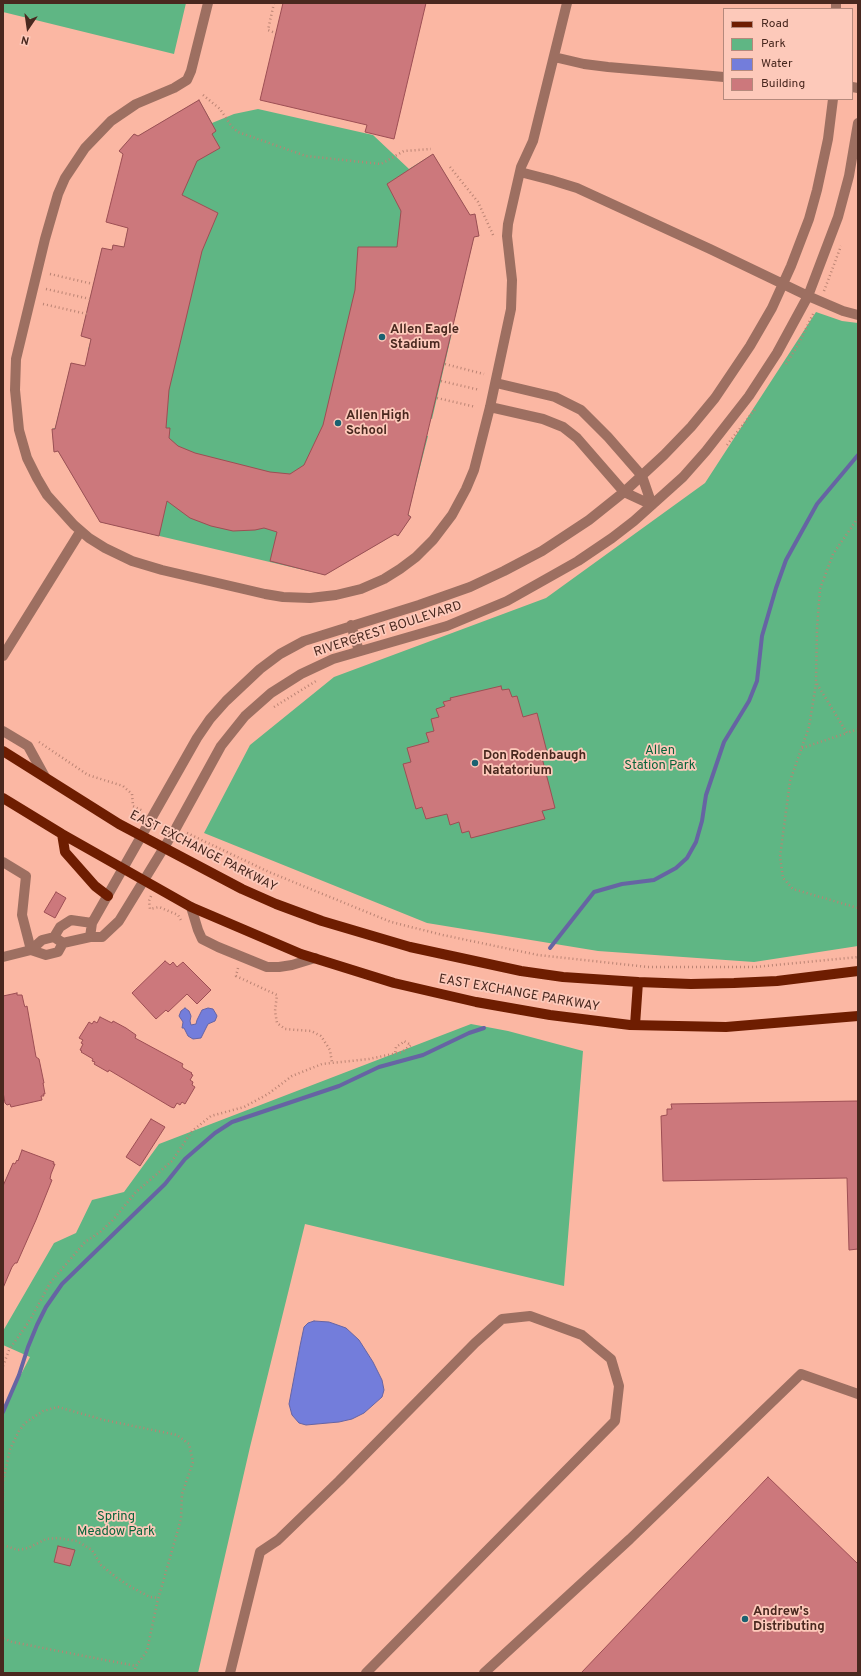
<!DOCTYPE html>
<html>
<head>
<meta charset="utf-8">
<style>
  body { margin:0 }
  #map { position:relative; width:861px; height:1676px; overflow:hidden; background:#fbb7a3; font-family:Overpass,sans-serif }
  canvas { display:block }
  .frame { position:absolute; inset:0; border:4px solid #49281f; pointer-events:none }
  .legend { position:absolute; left:723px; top:8px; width:130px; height:92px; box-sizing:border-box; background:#fdc9ba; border:1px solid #b5897c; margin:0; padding:5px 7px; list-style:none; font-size:12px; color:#49281f }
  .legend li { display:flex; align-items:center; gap:8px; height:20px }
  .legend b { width:20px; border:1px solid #b5897c }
  .north { position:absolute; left:8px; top:8px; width:40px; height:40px; -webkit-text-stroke:3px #fdc9ba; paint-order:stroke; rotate:193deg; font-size:11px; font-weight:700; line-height:16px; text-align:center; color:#49281f }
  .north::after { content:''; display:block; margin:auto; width:14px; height:18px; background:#49281f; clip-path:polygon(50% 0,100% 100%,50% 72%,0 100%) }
</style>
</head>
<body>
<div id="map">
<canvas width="861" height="1676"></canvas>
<div class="frame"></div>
<ul class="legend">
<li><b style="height:5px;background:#6e1d01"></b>Road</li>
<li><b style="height:11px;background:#5fb684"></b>Park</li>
<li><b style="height:11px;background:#737ddb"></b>Water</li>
<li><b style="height:11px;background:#cc787c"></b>Building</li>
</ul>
<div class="north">N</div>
</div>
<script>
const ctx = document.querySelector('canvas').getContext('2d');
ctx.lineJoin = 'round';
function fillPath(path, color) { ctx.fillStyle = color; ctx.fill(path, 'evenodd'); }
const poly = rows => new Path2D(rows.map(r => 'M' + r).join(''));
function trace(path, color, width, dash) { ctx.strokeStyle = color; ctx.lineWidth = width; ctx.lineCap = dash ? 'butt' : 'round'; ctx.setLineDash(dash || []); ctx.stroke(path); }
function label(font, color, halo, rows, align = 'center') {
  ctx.font = font + ' Overpass,sans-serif'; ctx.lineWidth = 3.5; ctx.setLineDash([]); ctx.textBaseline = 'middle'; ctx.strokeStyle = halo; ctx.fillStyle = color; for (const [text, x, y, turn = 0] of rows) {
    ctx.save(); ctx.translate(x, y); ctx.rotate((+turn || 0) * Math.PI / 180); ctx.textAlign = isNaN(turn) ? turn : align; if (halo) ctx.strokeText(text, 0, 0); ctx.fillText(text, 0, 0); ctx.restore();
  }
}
const green = poly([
  [3,3,186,3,174,54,3,12],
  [199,100,212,123,234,114,258,109,373,135,409,169,433,154,470,215,475,214,479,236,474,237,455,317,440,314,439,321,454,324,432,419,417,415,413,432,428,436,408,514,411,517,398,536,395,534,325,575,100,522,58,451,54,452,52,429,55,428,71,363,94,369,98,353,88,350,91,339,81,336,102,248,112,250,113,245,124,247,128,228,123,154,119,151,134,134,138,136],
  [816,312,842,321,858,323,858,946,754,962,598,951,427,923,204,833,250,745,334,677,546,598,705,483],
  [471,1024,508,1031,583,1051,564,1286,305,1224,250,1447,198,1673,3,1673,3,1409,30,1357,3,1345,3,1331,54,1243,76,1233,92,1200,124,1192,159,1144]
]);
const water = poly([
  [185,1008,189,1011,191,1016,190,1021,191,1025,196,1024,197,1020,202,1010,208,1008,213,1009,216,1014,217,1016,215,1021,208,1024,201,1038,193,1039,188,1036,184,1028,182,1028,183,1022,179,1016,181,1011,185,1008],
  [314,1321,329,1322,346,1328,359,1340,373,1362,382,1380,384,1390,382,1397,364,1413,352,1419,339,1422,306,1425,299,1423,292,1415,289,1404,300,1346,304,1327,308,1323,314,1321]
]);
const stream = poly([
  [550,948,594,892,622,884,654,880,676,868,687,858,696,842,702,821,706,795,724,742,749,701,757,681,762,636,776,588,786,560,817,504,858,455],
  [3,1412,19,1375,28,1347,37,1325,46,1307,62,1284,165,1184,185,1159,215,1133,232,1122,339,1086,379,1067,423,1055,469,1033,484,1028]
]);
const building = poly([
  [283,3,426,3,394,139,365,132,367,125,260,100,283,3],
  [199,100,216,131,212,134,220,148,197,161,182,195,218,213,202,251,169,390,166,428,170,428,169,438,178,446,195,453,270,472,290,474,304,465,323,425,355,290,358,247,397,247,401,211,387,184,433,154,470,215,475,214,479,236,474,237,408,515,411,517,398,536,395,534,325,575,270,561,277,532,264,528,255,530,233,531,211,526,190,518,167,501,159,536,100,522,58,451,54,452,52,429,55,429,71,363,85,366,91,339,81,336,102,248,112,250,113,245,124,247,128,228,106,222,123,154,119,151,134,134,138,136,199,100],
  [501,686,502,690,509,689,512,697,517,696,523,717,537,713,547,752,541,754,555,808,542,811,545,819,471,838,469,831,462,833,459,822,450,825,447,814,426,819,422,807,416,809,403,764,411,762,407,748,429,742,426,733,434,731,431,719,439,717,436,709,445,706,443,702,451,700,450,698,501,686],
  [56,892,66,898,55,918,44,912,56,892],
  [165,961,170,965,173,962,177,967,183,962,211,990,197,1004,187,994,168,1012,166,1010,156,1019,132,993,165,961],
  [17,993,17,995,22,995,24,1004,25,1007,27,1006,36,1057,39,1059,44,1083,43,1083,45,1094,43,1094,44,1096,41,1096,42,1100,11,1107,10,1104,7,1105,5,1103,3,1092,3,996,17,993],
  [100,1017,112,1023,113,1021,126,1028,136,1035,135,1038,183,1064,182,1066,183,1068,192,1073,191,1074,193,1075,190,1080,193,1082,192,1085,195,1087,185,1104,182,1102,180,1105,177,1103,174,1108,171,1107,109,1070,108,1072,94,1064,95,1062,92,1061,93,1059,81,1052,82,1051,80,1050,83,1044,81,1043,83,1040,79,1038,89,1022,92,1024,94,1021,97,1023,100,1017],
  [858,1101,858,1249,849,1250,847,1178,663,1181,661,1116,667,1115,667,1109,672,1109,671,1104,858,1101],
  [151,1119,165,1127,140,1166,126,1157,151,1119],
  [22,1150,54,1162,53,1164,55,1164,51,1174,50,1179,52,1180,36,1220,17,1263,15,1263,12,1267,3,1288,3,1186,13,1163,15,1164,17,1160,18,1161,22,1150],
  [768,1477,858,1564,858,1673,581,1673,768,1477],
  [58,1546,75,1550,70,1566,54,1562,58,1546]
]);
const path = poly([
  [274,3,268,30,275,33],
  [203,95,220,109,232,127,238,132,306,156,381,164,404,151,431,149],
  [450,167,478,202,494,237],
  [50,274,93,284],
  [46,289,90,299],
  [824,291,841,246],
  [43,304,87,314],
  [445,364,484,374],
  [786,364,798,345,814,312],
  [441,381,480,390],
  [437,398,476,407],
  [727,445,756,408],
  [858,518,833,554,820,589,817,628,816,684,809,727,790,781,780,857,783,878,793,889,858,908],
  [817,684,847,733,858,729],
  [274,707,316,681],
  [39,742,88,775,123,786,132,794,133,806,143,811],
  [802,748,847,733],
  [187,833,269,872,391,922,443,935,538,955,648,967,755,967,858,957],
  [151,896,149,901,150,909,159,907,178,915,182,922],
  [238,968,236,976,277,995,275,1011,277,1023,285,1029,311,1031,321,1036,330,1050,332,1063],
  [3,1366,9,1350,30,1320,50,1283,85,1242,100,1232,112,1221,136,1192,172,1161,192,1131,211,1116,244,1107,268,1094,292,1076,322,1064,369,1059,402,1052,411,1045,404,1041,402,1043,396,1047,395,1054],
  [3,1513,3,1482,10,1449,19,1431,25,1423,43,1411,58,1407,104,1420,177,1435,189,1444,193,1462,182,1494,181,1519,157,1603,147,1651,136,1666,12,1642,3,1638],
  [3,1545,18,1550,28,1548,46,1539,58,1538,77,1541,92,1550,101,1565,117,1578,131,1587,150,1597,158,1598],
  [134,1673,136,1666]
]);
const minor = poly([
  [208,3,191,71,187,80,174,88,136,104,111,121,85,148,65,178,58,194,45,239,16,359,15,390,19,430,27,458,37,478,47,495,74,525,89,538,105,548,132,561,162,570,265,594,283,597,310,598,336,595,361,589,384,579,400,569,416,557,433,540,452,515,466,489,474,470,490,407,511,309,512,280,507,236,508,224,521,167,533,141,567,3],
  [836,3,836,9],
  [554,57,584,64,608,67,724,77],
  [852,87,858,88],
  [520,172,551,180,577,188,710,249,808,296,843,311,858,315],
  [496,383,555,397,581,410,608,437,642,476,652,505],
  [490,407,543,419,563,427,577,438,624,492,652,505],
  [351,625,359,651],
  [3,656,80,532],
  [3,731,28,746,45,777],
  [3,862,26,876,22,915,31,950],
  [191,907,198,930,202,939,218,947,267,967,279,967,292,965,315,958],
  [54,937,60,927,71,920,92,923],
  [90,937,92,923,197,738,210,719,226,701,260,669,280,654,304,641,419,605,470,587,504,571,542,551,589,520,624,492,664,455,691,427,715,398,750,346,772,308,791,266,809,219,817,190,828,139,833,99],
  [31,950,46,955,58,952,63,943,90,937,102,937,119,921,176,828,221,746,245,716,271,693,301,674,333,659,447,626,507,601,578,561,612,538,634,521,683,477,706,451,749,396,777,353,808,296,838,217,849,176,858,123],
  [3,957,31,950,42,940,54,937,63,943],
  [230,1673,260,1552,278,1540,339,1481,475,1343,502,1319,530,1316,582,1335,611,1359,619,1386,615,1421,366,1673],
  [484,1673,630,1539,801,1374,858,1394]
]);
const major = poly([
  [3,751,119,824,242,889,276,904,322,921,410,947,521,971,563,977,638,982,691,984,734,983,777,981,858,971],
  [3,798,62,834,191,907,301,954,394,983,476,1002,550,1015,630,1025,726,1027,858,1016],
  [62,834,65,852,95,886,108,896],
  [635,1025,638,982]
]);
const markers = [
  [382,337,4,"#1a6171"],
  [338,423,4,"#1a6171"],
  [475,763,4,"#1a6171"],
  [745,1619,4,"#1a6171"]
];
const poiNames = [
  ["Allen Eagle",390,330],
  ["Stadium",390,345],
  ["Allen High",346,416],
  ["School",346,431],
  ["Don Rodenbaugh",483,756],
  ["Natatorium",483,771],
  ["Andrew's",753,1612],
  ["Distributing",753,1627]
];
const streetNames = [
  ["RIVERCREST BOULEVARD",388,630,-18],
  ["EAST EXCHANGE PARKWAY",203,852,27],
  ["EAST EXCHANGE PARKWAY",519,994,10]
];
const parkNames = [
  ["Allen",660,751],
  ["Station Park",660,766],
  ["Spring",116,1517],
  ["Meadow Park",116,1532]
];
fillPath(green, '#5fb684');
fillPath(water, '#737ddb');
trace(water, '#6664a3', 1);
trace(stream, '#6664a3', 4);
fillPath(building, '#cc787c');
trace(building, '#9d4e54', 1);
trace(path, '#ba8373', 2.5, [1, 3]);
trace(minor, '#9d6f61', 10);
trace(major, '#6e1d01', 10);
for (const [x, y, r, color] of markers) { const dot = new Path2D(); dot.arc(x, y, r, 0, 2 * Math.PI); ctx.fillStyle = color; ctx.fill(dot); trace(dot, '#fdc9ba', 1.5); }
label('bold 13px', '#49281f', '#fdc9ba', poiNames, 'left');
label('13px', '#49281f', '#fdc9ba', streetNames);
label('13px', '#07643b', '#fdc9ba', parkNames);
</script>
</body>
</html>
